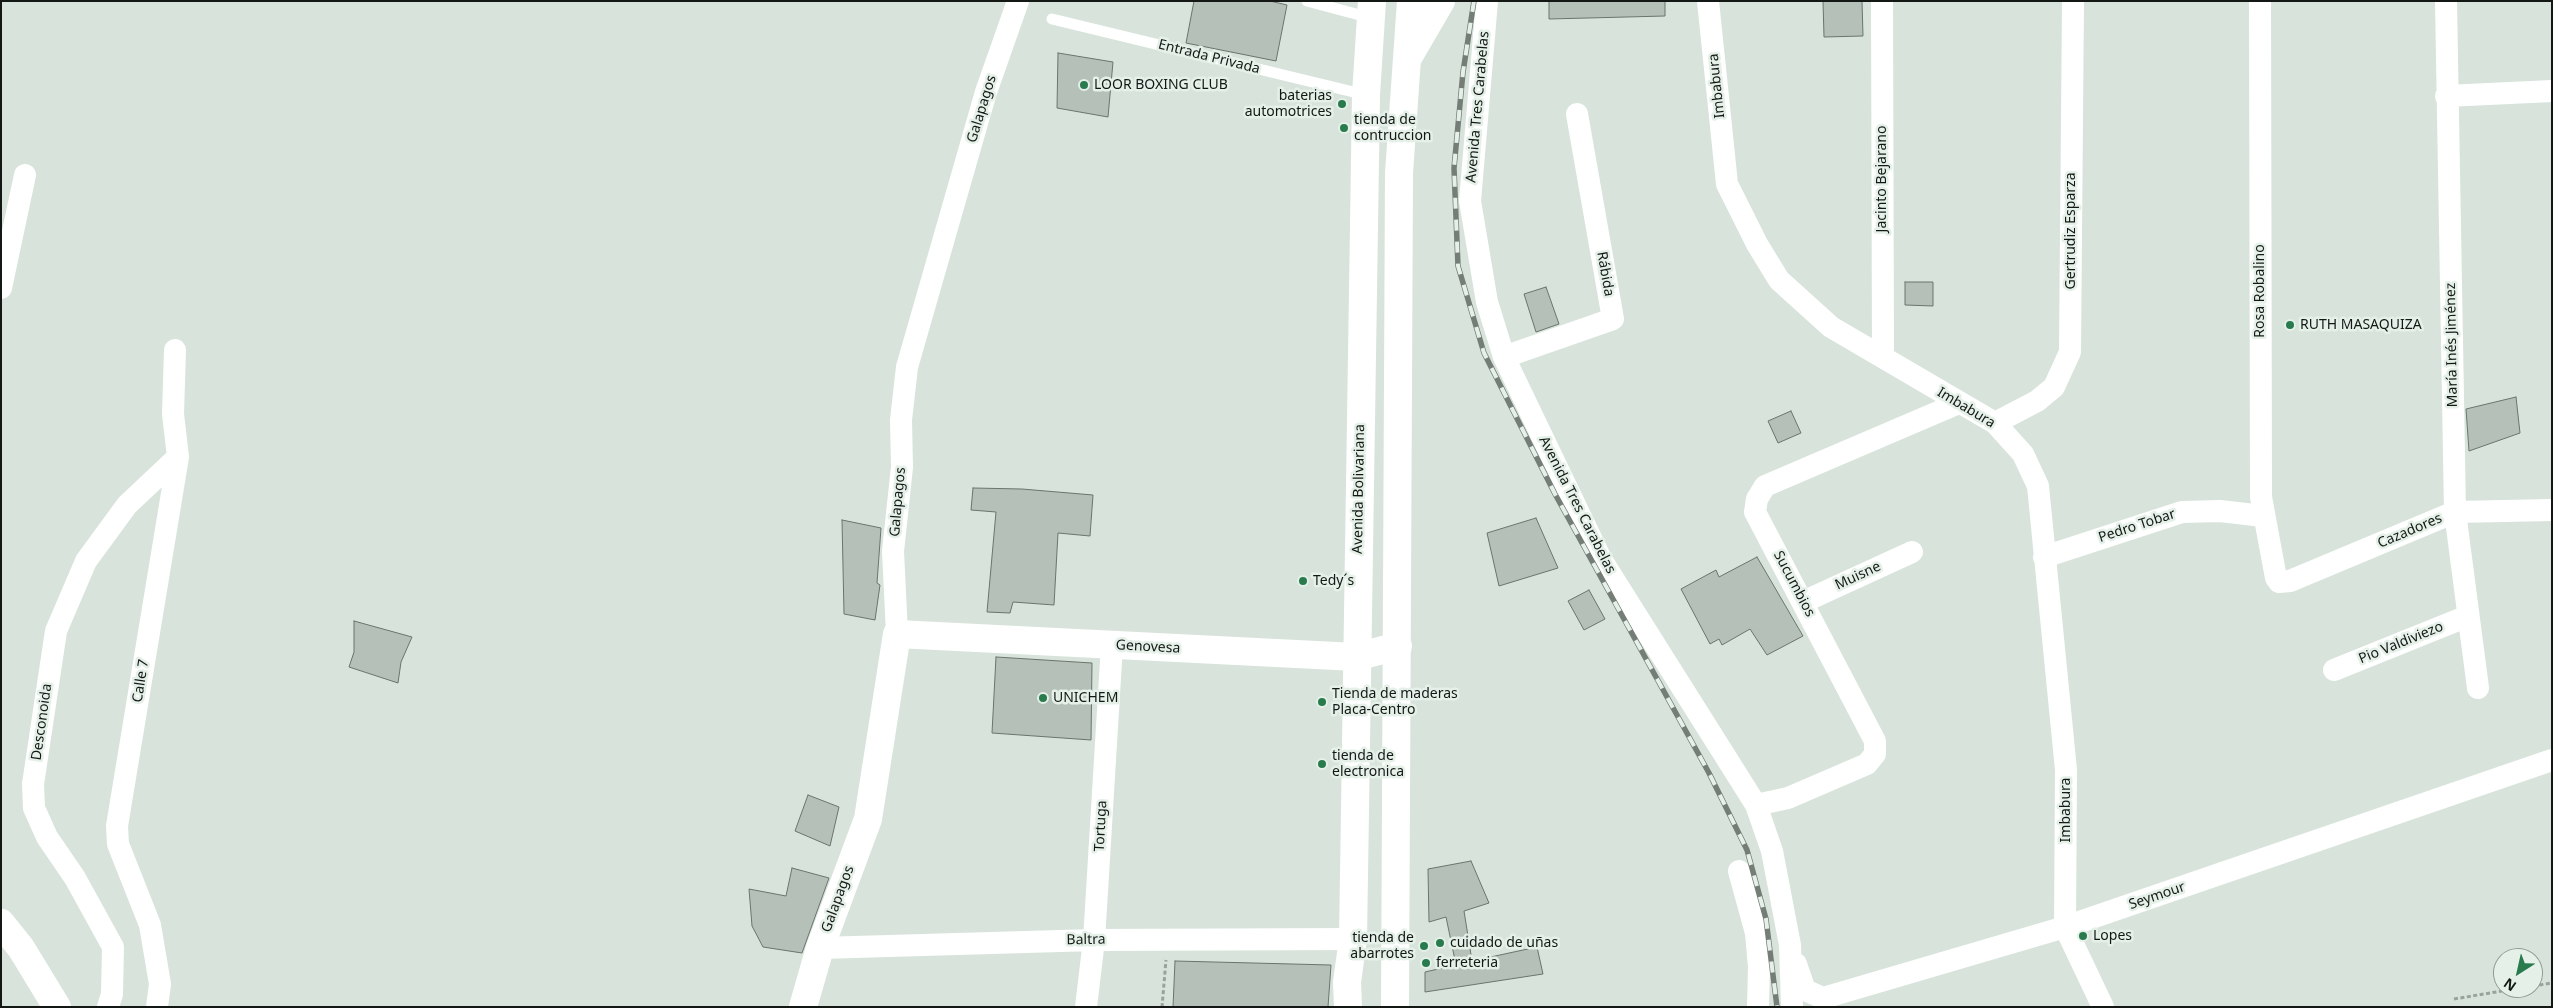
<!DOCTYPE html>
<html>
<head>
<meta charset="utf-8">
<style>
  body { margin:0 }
  #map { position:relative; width:2553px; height:1008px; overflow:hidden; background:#d8e4db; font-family:"Noto Sans",sans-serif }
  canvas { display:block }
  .frame { position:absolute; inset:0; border:2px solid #141815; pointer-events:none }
  .north { position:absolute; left:2493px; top:948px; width:50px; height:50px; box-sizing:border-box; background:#e5f1e8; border:1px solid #919a94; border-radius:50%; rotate:215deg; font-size:14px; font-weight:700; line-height:20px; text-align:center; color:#141815 }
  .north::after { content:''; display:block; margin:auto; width:18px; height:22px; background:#297b4d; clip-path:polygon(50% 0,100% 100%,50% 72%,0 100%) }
</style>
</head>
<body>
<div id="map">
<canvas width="2553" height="1008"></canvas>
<div class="frame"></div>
<div class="north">N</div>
</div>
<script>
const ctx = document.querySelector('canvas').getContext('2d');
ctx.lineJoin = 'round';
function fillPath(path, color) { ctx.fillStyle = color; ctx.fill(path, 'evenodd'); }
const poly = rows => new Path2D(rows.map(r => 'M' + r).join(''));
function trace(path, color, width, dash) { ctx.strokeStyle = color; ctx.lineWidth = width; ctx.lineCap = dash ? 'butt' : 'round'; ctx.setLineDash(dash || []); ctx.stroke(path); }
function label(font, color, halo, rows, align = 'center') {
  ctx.font = font + ' "Noto Sans",sans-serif'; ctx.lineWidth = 5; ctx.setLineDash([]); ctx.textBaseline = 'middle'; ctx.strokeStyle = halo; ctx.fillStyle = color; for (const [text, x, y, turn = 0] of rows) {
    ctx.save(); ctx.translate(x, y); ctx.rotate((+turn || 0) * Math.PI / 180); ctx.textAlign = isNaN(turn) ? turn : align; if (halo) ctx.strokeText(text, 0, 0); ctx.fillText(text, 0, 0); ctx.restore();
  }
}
const building = poly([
  [1194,1,1270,1,1287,5,1276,61,1186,43,1194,1],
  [1549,1,1665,1,1665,16,1549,19,1549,1],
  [1823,1,1862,1,1863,36,1824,37,1823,1],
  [1058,53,1113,62,1108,117,1057,108,1058,53],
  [1905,282,1933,282,1933,306,1905,305,1905,282],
  [1546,287,1559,324,1536,332,1524,294,1546,287],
  [2516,397,2520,433,2469,451,2466,409,2516,397],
  [1791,411,1801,433,1778,443,1768,421,1791,411],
  [973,488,1022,489,1093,495,1090,536,1058,533,1054,605,1013,602,1010,613,987,612,996,512,971,510,973,488],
  [1536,518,1558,568,1499,586,1487,533,1536,518],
  [842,520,881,528,877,583,880,585,875,620,844,614,842,520],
  [1757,557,1803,636,1767,655,1750,629,1722,645,1719,639,1710,644,1681,589,1716,570,1719,577,1757,557],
  [1589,590,1605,619,1584,630,1568,601,1589,590],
  [354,621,412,637,401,662,398,683,349,667,354,652,354,621],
  [996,657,1092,663,1091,740,992,733,996,657],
  [808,795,839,807,830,846,795,831,808,795],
  [1471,861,1489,903,1464,911,1472,961,1537,947,1543,974,1425,992,1425,972,1456,965,1446,917,1429,922,1428,869,1471,861],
  [792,868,829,878,802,953,763,947,752,926,749,889,786,896,792,868],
  [1175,961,1331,965,1328,1007,1173,1007,1175,961]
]);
const path = poly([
  [2533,986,2552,983],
  [2454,999,2520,988],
  [1162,1007,1166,960]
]);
const lane = poly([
  [1307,1,1371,18],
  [1052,19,1366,95]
]);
const street = poly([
  [1487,1,1470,201,1487,302,1504,357,1601,559,1756,805,1772,851,1790,945,1792,1007],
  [1708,1,1727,184,1757,244,1779,280,1831,327,1995,423,2023,454,2038,486,2066,770,2065,927,2103,1007],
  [1882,1,1883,357],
  [2260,1,2261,497,2276,578,2279,582,2290,581,2455,512,2552,510],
  [2446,1,2455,512,2478,688],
  [2446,96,2552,91],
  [1,288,25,175],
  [1504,357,1613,319,1577,114],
  [1995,423,2037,401,2054,387,2070,352,2073,1],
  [2044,557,2182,512,2220,511,2263,516],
  [1803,602,1912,552],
  [897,634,893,551,902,467,901,420,907,367,986,92,1018,1],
  [2334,670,2468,616],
  [1756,805,1788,798,1867,764,1875,754,1875,741,1755,512,1757,499,1765,486,1959,403],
  [1739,871,1756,933,1759,967,1758,1007],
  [820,948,1094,940,1353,939],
  [1796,964,1805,990,1823,998,2065,927,2552,760],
  [108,1007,112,994,113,947,75,878,47,837,34,808,33,784,56,631,86,561,127,505,178,457],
  [157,1007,160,984,150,925,118,844,117,826,178,457,173,414,175,350],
  [1086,1007,1094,940,1112,645]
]);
const secondary = poly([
  [1,923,21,948,57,1007],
  [803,1007,820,948,868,819,897,634,1356,657,1398,646]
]);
const primary = poly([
  [1409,56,1441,1],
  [1348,1007,1347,982,1353,939,1366,95,1372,1],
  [1395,1007,1399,173,1411,1]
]);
const rail = poly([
  [1474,1,1463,72,1454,168,1458,266,1484,353,1555,494,1709,773,1747,850,1766,919,1777,1007]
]);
const markers = [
  [1084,85,5,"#297b4d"],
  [1342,104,5,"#297b4d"],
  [1344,128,5,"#297b4d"],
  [2290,325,5,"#297b4d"],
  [1303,581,5,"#297b4d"],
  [1043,698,5,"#297b4d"],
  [1322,702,5,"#297b4d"],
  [1322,764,5,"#297b4d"],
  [2083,936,5,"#297b4d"],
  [1440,943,5,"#297b4d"],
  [1424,946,5,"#297b4d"],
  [1426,963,5,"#297b4d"]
];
const streetNames = [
  ["Entrada Privada",1209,57,14],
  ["Imbabura",1717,86,-96],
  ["Avenida Tres Carabelas",1478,107,-85],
  ["Galapagos",982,109,-73],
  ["Jacinto Bejarano",1882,179,-90],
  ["Gertrudiz Esparza",2071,231,-90],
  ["Rábida",1605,274,80],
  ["Rosa Robalino",2260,291,-90],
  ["María Inés Jiménez",2452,345,-91],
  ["Imbabura",1966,408,31],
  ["Avenida Bolivariana",1359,489,-89],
  ["Galapagos",898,502,-85],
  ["Avenida Tres Carabelas",1577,505,63],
  ["Pedro Tobar",2137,526,-18],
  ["Cazadores",2410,531,-23],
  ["Muisne",1858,576,-25],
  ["Sucumbios",1794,584,62],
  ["Pio Valdiviezo",2401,643,-22],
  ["Genovesa",1148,647,3],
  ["Calle 7",141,681,-81],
  ["Desconoida",42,722,-82],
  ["Imbabura",2066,810,-90],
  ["Tortuga",1101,826,-87],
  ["Seymour",2157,896,-19],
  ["Galapagos",838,899,-70],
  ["Baltra",1086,940,-1]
];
const poiNames = [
  ["LOOR BOXING CLUB",1094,85],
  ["baterias",1332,96,"right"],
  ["automotrices",1332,112,"right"],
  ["tienda de",1354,120],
  ["contruccion",1354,136],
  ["RUTH MASAQUIZA",2300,325],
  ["Tedy´s",1313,581],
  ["Tienda de maderas",1332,694],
  ["Placa-Centro",1332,710],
  ["UNICHEM",1053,698],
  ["tienda de",1332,756],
  ["electronica",1332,772],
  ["Lopes",2093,936],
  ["tienda de",1414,938,"right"],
  ["abarrotes",1414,954,"right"],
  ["cuidado de uñas",1450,943],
  ["ferreteria",1436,963]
];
fillPath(building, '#b5c0b8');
trace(building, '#6a746d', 1);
trace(path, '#99a39c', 3, [4, 2.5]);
trace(lane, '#fff', 11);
trace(street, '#fff', 22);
trace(secondary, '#fff', 28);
trace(primary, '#fff', 28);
trace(rail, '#757d77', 5.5);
trace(rail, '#e5f1e8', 4, [11]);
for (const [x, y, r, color] of markers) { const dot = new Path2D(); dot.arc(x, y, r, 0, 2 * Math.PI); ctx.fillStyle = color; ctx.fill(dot); trace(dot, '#e5f1e8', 2); }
label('14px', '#141815', '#e5f1e8', streetNames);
label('14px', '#141815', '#e5f1e8', poiNames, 'left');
</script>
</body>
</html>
